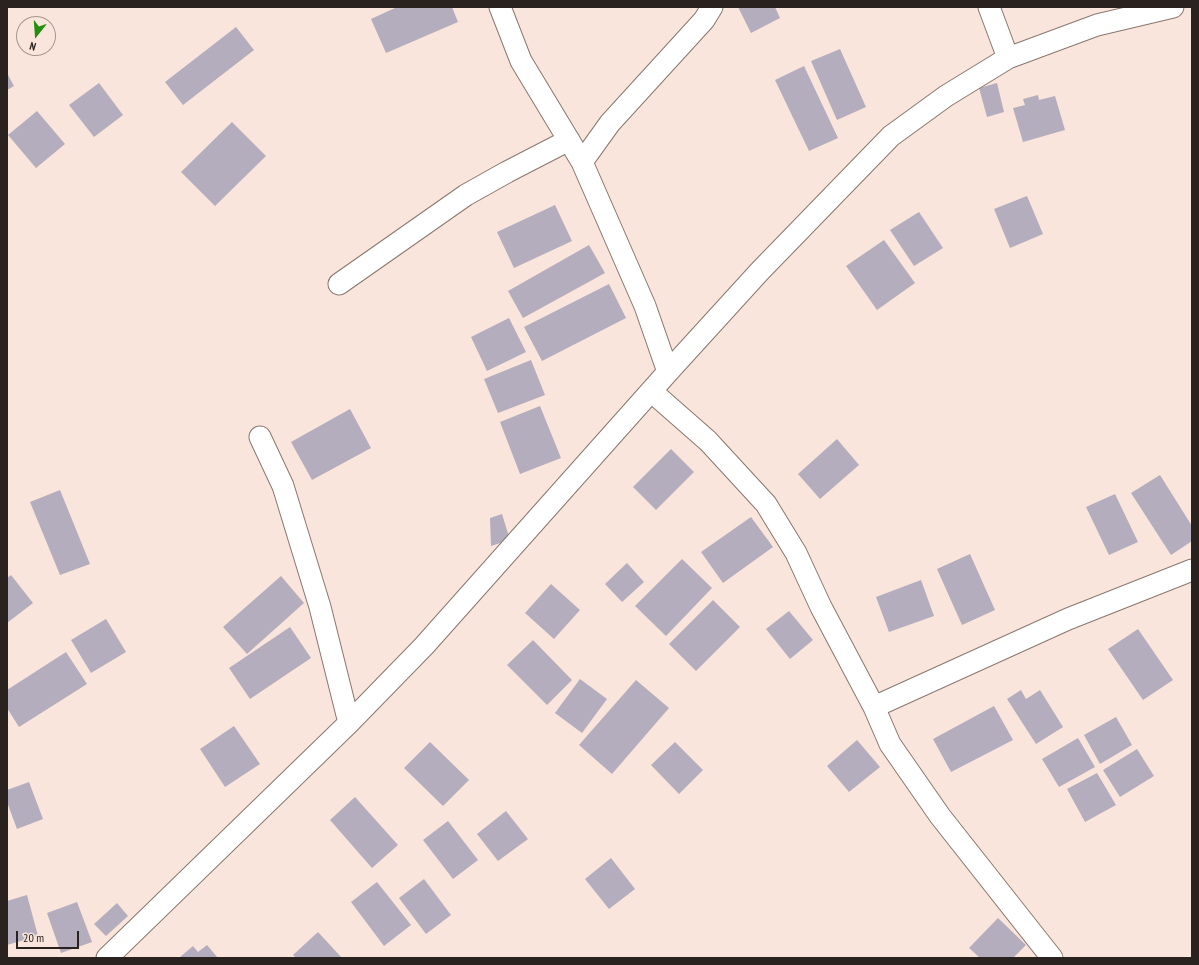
<!DOCTYPE html>
<html>
<head>
<meta charset="utf-8">
<style>
  body { margin:0 }
  #map { position:relative; width:1199px; height:965px; overflow:hidden; background:#f9e5db; font-family:"PT Sans Narrow",sans-serif }
  canvas { display:block }
  .frame { position:absolute; inset:0; border:8px solid #29221e; pointer-events:none }
  .north { position:absolute; left:16px; top:16px; width:40px; height:40px; box-sizing:border-box; background:#f9e5db; border:1px solid #a6978f; border-radius:50%; rotate:197deg; font-size:11px; font-weight:700; line-height:16px; text-align:center; color:#29221e }
  .north::after { content:''; display:block; margin:auto; width:14px; height:18px; background:#248e11; clip-path:polygon(50% 0,100% 100%,50% 72%,0 100%) }
  .scale { position:absolute; left:16px; top:931px; width:63px; height:18px; box-sizing:border-box; border:2px solid #29221e; border-top:0; padding-left:5px; font-size:12px; line-height:14px; white-space:nowrap; color:#29221e; -webkit-text-stroke:3px #f9e5db; paint-order:stroke }
</style>
</head>
<body>
<div id="map">
<canvas width="1199" height="965"></canvas>
<div class="frame"></div>
<div class="north">N</div>
<div class="scale">20 m</div>
</div>
<script>
const ctx = document.querySelector('canvas').getContext('2d');
ctx.lineJoin = 'round';
function fillPath(path, color) { ctx.fillStyle = color; ctx.fill(path, 'evenodd'); }
const poly = rows => new Path2D(rows.map(r => 'M' + r).join(''));
function trace(path, color, width, dash) { ctx.strokeStyle = color; ctx.lineWidth = width; ctx.lineCap = dash ? 'butt' : 'round'; ctx.setLineDash(dash || []); ctx.stroke(path); }
const building = poly([
  [397,7,452,7,458,22,386,53,371,19],
  [738,7,775,7,780,18,751,33],
  [236,27,254,50,183,105,165,82],
  [840,49,866,107,837,120,811,61],
  [804,66,838,138,809,151,775,80],
  [7,73,14,86,7,90],
  [99,83,123,115,94,137,69,105],
  [997,83,1004,112,987,117,979,88],
  [1038,95,1039,100,1055,96,1065,130,1023,142,1013,108,1025,105,1023,99],
  [37,111,65,144,36,168,8,135],
  [232,122,266,156,215,206,181,172],
  [1027,196,1043,234,1010,248,994,209],
  [555,205,572,241,514,268,497,232],
  [919,212,943,248,914,266,890,230],
  [884,240,915,283,877,310,846,266],
  [589,245,605,273,523,318,508,291],
  [609,284,626,318,542,361,524,327],
  [509,318,526,352,487,371,471,337],
  [531,360,545,395,498,413,484,379],
  [540,406,561,458,520,474,500,422],
  [350,409,371,448,312,480,291,442],
  [837,439,859,465,820,499,798,474],
  [671,449,694,472,656,510,633,487],
  [1160,475,1192,526,1192,541,1171,555,1131,493],
  [60,490,90,564,60,575,30,502],
  [1115,494,1138,542,1109,555,1086,507],
  [502,514,510,540,491,546,490,518],
  [751,517,773,547,723,583,701,552],
  [970,554,995,610,962,625,937,569],
  [682,559,712,588,666,636,635,606],
  [627,563,644,582,622,602,605,584],
  [11,575,33,603,7,623,7,578],
  [281,576,304,603,247,654,223,627],
  [921,580,934,616,889,632,876,597],
  [551,584,580,610,554,639,525,613],
  [713,600,740,627,696,671,669,644],
  [789,611,813,640,790,659,766,629],
  [106,619,126,652,91,673,71,640],
  [290,627,311,658,250,699,229,668],
  [1138,629,1173,680,1143,700,1108,649],
  [533,640,572,680,547,705,507,665],
  [66,652,87,684,19,727,7,708,7,690],
  [580,679,607,699,582,733,555,713],
  [636,680,669,708,612,774,579,745],
  [1021,690,1026,699,1040,690,1063,727,1036,744,1007,699],
  [994,706,1013,740,951,772,933,739],
  [1116,717,1132,745,1100,764,1084,735],
  [234,726,260,764,225,787,200,749],
  [1078,738,1095,767,1059,787,1042,759],
  [857,740,880,767,849,792,827,766],
  [430,742,469,780,443,806,404,768],
  [675,742,703,770,679,794,651,765],
  [1137,749,1154,776,1120,797,1103,770],
  [1097,773,1116,805,1085,822,1067,789],
  [29,782,43,819,17,829,7,802,7,790],
  [355,797,398,845,372,868,330,820],
  [506,811,528,839,498,861,477,834],
  [448,821,478,860,453,879,423,840],
  [611,858,635,889,609,909,585,879],
  [424,879,451,915,426,934,399,898],
  [377,882,411,925,384,946,351,902],
  [27,895,38,936,7,945,7,901],
  [77,902,92,942,61,953,47,913],
  [117,903,128,916,106,936,94,924],
  [998,918,1026,945,1013,958,980,958,969,948],
  [318,932,342,958,296,958,293,955],
  [207,945,218,958,181,958,180,957,193,946,198,952]
]);
const minor = poly([
  [500,7,521,61,582,162,645,306,668,372],
  [989,7,1008,58],
  [582,162,610,123,704,20,712,7],
  [339,284,466,195,507,172,569,140],
  [651,391,708,441,766,504,796,553,821,607,874,707,1068,619,1192,570],
  [260,437,283,486,320,607,349,723],
  [874,707,890,744,940,816,1052,958],
  [107,958,349,723,424,646,668,372,760,271,891,136,946,96,1008,58,1097,25,1173,7]
]);
fillPath(building, '#b4adbe');
trace(minor, '#89776e', 23);
trace(minor, '#fff', 21);
</script>
</body>
</html>
